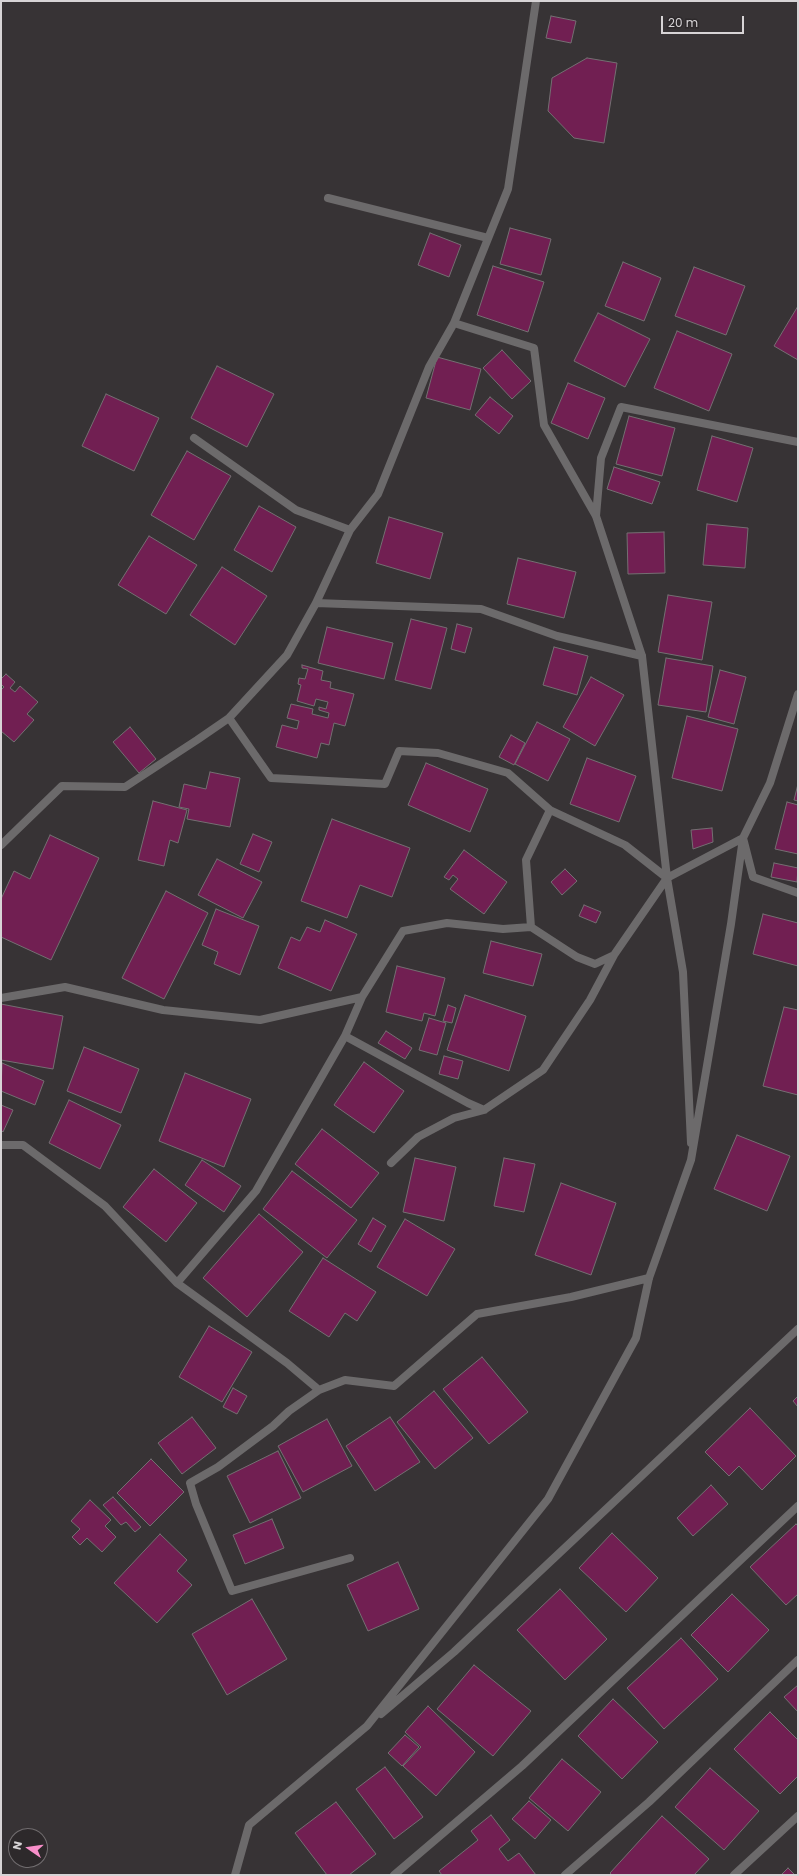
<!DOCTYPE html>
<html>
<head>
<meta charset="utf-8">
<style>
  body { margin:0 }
  #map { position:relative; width:799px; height:1876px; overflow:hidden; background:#373335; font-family:Poppins,sans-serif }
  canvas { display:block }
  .frame { position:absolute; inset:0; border:2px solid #d7d4d6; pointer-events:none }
  .north { position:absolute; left:8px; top:1828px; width:40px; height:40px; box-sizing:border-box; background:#2d292b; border:1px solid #716d6f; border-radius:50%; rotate:283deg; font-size:11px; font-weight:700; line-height:16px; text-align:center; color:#d7d4d6 }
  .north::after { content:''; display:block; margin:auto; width:14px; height:18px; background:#f98fca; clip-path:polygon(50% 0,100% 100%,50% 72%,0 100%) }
  .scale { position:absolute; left:661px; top:16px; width:83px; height:18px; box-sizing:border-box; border:2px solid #d7d4d6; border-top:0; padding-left:5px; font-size:12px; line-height:14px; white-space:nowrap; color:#d7d4d6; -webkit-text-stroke:3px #2d292b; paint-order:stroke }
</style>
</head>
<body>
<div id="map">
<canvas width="799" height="1876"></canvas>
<div class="frame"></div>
<div class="north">N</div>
<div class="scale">20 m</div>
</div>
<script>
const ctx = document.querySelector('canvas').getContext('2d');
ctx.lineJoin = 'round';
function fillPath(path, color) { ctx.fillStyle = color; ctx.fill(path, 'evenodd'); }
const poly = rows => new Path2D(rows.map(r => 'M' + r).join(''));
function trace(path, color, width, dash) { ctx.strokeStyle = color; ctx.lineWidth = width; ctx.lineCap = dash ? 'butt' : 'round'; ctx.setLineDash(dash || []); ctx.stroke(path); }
const building = poly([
  [551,16,576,21,571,43,546,38,551,16],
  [587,58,617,63,604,143,574,138,548,111,552,78,587,58],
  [510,228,551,239,541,275,500,264,510,228],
  [430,233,461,245,449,277,418,265,430,233],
  [623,262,661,278,644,321,605,306,623,262],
  [493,266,544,282,528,332,477,315,493,266],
  [694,267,745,286,726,335,675,316,694,267],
  [798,306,798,360,774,346,798,306],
  [598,313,650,339,625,387,574,361,598,313],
  [677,331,732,354,709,411,654,388,677,331],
  [502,350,531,381,512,399,483,368,502,350],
  [437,357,481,369,470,410,426,398,437,357],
  [217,366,274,394,247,447,191,418,217,366],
  [568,383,605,398,588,439,551,423,568,383],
  [106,394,159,418,134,471,82,446,106,394],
  [490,397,513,416,499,434,475,415,490,397],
  [629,416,675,428,662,476,616,464,629,416],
  [712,436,753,448,737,502,697,490,712,436],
  [187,451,231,476,194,540,151,515,187,451],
  [614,467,660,482,652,504,607,489,614,467],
  [259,506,296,527,272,572,234,550,259,506],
  [389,517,443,533,430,579,376,563,389,517],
  [707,524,748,528,745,568,703,565,707,524],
  [664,532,665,573,628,574,627,533,664,532],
  [149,536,197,565,166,614,118,585,149,536],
  [518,558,576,572,564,618,507,604,518,558],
  [222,567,267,596,235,645,190,615,222,567],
  [668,595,712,602,702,660,658,652,668,595],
  [411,619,447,628,431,689,395,680,411,619],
  [457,624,472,628,465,653,451,649,457,624],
  [327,627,393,643,384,679,318,663,327,627],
  [554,647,588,656,577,695,543,685,554,647],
  [666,658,713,666,706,712,658,705,666,658],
  [302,665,323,671,321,680,331,682,330,688,354,694,345,726,334,723,329,745,321,743,317,758,276,747,282,725,297,729,299,721,287,718,291,704,313,709,312,714,328,718,329,713,319,710,319,707,326,709,328,702,316,699,314,706,297,701,301,685,298,684,299,678,305,679,308,669,302,668,302,665],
  [720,670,746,677,734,724,708,717,720,670],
  [6,674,15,682,10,688,15,692,20,686,38,702,27,714,34,720,14,742,1,731,1,690,4,687,1,684,1,679,6,674],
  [591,677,624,695,595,746,563,727,591,677],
  [687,716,738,729,722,791,672,778,687,716],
  [537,722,570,739,548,781,515,764,537,722],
  [130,727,156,759,139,773,113,742,130,727],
  [511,735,525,743,514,765,499,757,511,735],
  [587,758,636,776,619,822,570,804,587,758],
  [426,763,488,789,470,832,408,805,426,763],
  [210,772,240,778,230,827,187,819,189,809,179,807,184,784,206,789,210,772],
  [798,784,798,801,794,800,798,784],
  [153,801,187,810,178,843,170,840,164,866,138,860,153,801],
  [787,802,798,805,798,854,775,849,787,802],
  [332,819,410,848,392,897,360,885,347,918,301,901,332,819],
  [712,828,713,842,693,849,691,830,712,828],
  [253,834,272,842,259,872,240,864,253,834],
  [50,835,99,858,51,960,1,937,1,899,14,871,30,879,50,835],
  [464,850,507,882,484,914,450,889,458,879,453,875,449,880,444,877,464,850],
  [217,859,262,882,243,918,198,895,217,859],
  [774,863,798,868,797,882,771,877,774,863],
  [565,869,577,881,562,895,551,882,565,869],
  [166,891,208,913,164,999,122,978,166,891],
  [584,905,601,912,596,923,579,916,584,905],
  [216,909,259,926,240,975,214,964,218,952,202,945,216,909],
  [763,914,798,923,798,966,753,954,763,914],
  [325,920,357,934,331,991,278,968,291,937,300,941,307,927,320,932,325,920],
  [491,941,542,954,533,986,483,973,491,941],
  [397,966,445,978,435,1016,424,1013,422,1021,386,1012,397,966],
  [465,995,526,1016,509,1071,447,1050,465,995],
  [1,1004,63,1016,53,1069,1,1060,1,1004],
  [448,1005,456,1008,452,1023,443,1021,448,1005],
  [784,1007,798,1010,798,1095,763,1086,784,1007],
  [429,1018,446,1023,437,1055,419,1050,429,1018],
  [386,1031,412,1048,405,1059,378,1043,386,1031],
  [84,1047,139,1069,121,1113,67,1091,84,1047],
  [444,1056,463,1061,458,1079,439,1074,444,1056],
  [364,1062,404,1091,374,1133,334,1105,364,1062],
  [2,1063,44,1081,35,1105,1,1091,2,1063],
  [185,1073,251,1099,224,1167,159,1141,185,1073],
  [69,1100,121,1125,100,1169,49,1143,69,1100],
  [1,1105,13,1110,3,1132,1,1130,1,1105],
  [322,1129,379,1173,351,1208,295,1164,322,1129],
  [737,1135,790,1156,767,1211,714,1189,737,1135],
  [415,1158,456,1167,444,1221,403,1212,415,1158],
  [504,1158,535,1164,524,1212,494,1206,504,1158],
  [202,1160,241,1186,224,1212,185,1185,202,1160],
  [154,1169,197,1203,166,1242,123,1207,154,1169],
  [292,1171,357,1220,327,1258,263,1209,292,1171],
  [561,1183,616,1203,591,1275,535,1255,561,1183],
  [259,1214,303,1252,247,1317,203,1278,259,1214],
  [373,1218,386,1226,371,1252,358,1244,373,1218],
  [405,1219,455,1249,427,1296,377,1267,405,1219],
  [323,1258,376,1292,357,1321,345,1313,329,1337,289,1311,323,1258],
  [209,1326,252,1352,222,1402,179,1377,209,1326],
  [482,1357,528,1412,489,1444,443,1389,482,1357],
  [233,1388,247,1396,237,1414,223,1407,233,1388],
  [434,1391,473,1438,435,1469,397,1422,434,1391],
  [798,1396,798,1407,793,1401,798,1396],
  [750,1408,796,1456,762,1490,739,1466,729,1476,705,1452,750,1408],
  [192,1417,216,1448,182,1474,158,1443,192,1417],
  [390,1417,420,1462,375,1491,346,1446,390,1417],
  [327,1419,352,1466,303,1492,278,1446,327,1419],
  [278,1451,301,1498,250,1523,227,1476,278,1451],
  [151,1459,184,1492,150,1526,117,1493,151,1459],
  [711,1485,728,1504,693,1536,677,1518,711,1485],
  [113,1497,141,1527,135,1532,126,1522,121,1525,103,1505,113,1497],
  [90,1500,111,1520,105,1526,116,1537,102,1552,87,1538,80,1545,72,1537,80,1529,71,1521,90,1500],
  [272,1519,284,1548,245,1564,233,1535,272,1519],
  [796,1524,798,1526,798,1594,786,1605,750,1567,796,1524],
  [612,1533,658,1578,626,1612,579,1568,612,1533],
  [160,1534,187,1560,177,1571,192,1585,157,1623,114,1583,160,1534],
  [398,1562,419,1609,368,1631,347,1585,398,1562],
  [560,1589,607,1639,565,1680,517,1630,560,1589],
  [732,1594,769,1630,728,1672,691,1635,732,1594],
  [252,1599,287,1659,227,1695,192,1634,252,1599],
  [681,1638,718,1679,664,1729,627,1688,681,1638],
  [474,1665,531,1711,493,1756,437,1709,474,1665],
  [798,1685,798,1712,784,1697,798,1685],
  [613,1699,658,1742,622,1779,578,1736,613,1699],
  [428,1706,475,1752,436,1796,403,1766,421,1747,405,1732,428,1706],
  [770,1712,798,1740,798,1776,780,1794,734,1749,770,1712],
  [405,1735,419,1747,402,1766,388,1753,405,1735],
  [562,1759,601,1792,568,1831,529,1798,562,1759],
  [385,1767,423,1817,394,1839,356,1789,385,1767],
  [710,1768,759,1811,724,1850,675,1807,710,1768],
  [529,1801,551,1820,535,1839,512,1819,529,1801],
  [336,1802,376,1854,349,1875,327,1875,295,1833,336,1802],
  [491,1815,510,1840,499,1849,508,1861,519,1853,536,1875,442,1875,439,1871,478,1840,471,1831,491,1815],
  [662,1816,709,1859,694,1875,612,1875,610,1873,662,1816],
  [788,1868,795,1875,781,1875,788,1868]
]);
const street = poly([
  [328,198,488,238],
  [454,323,534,348,544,425,596,516,642,656,667,878,683,972,691,1143],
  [194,438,296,510,350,530],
  [596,516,601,458,621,407,798,442],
  [316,603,481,609,557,636,642,656],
  [229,718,271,778,385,784,399,751,438,753,508,773,550,810,526,860,531,927],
  [550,810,625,845,667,878],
  [1,845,62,786,125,787,197,740,229,718,287,655,316,603,350,530,378,494,429,367,454,323,508,189,536,1],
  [1,998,65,987,163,1010,260,1020,362,997,403,931,447,923,503,929,531,927,577,957,595,964,614,955,667,878,743,838,753,877,798,893],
  [345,1036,468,1103,484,1110,543,1070,590,1000,614,955],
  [1,1145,23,1145,105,1206,177,1283,287,1363,319,1390,345,1380,394,1386,477,1314,571,1297,649,1278],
  [391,1163,418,1137,454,1118,484,1110],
  [177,1283,256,1191,345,1036,362,997],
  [319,1390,289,1411,273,1426,218,1467,190,1483,196,1504,232,1591,350,1558],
  [381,1714,454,1652,798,1329],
  [235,1875,249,1825,367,1726,548,1499,636,1338,649,1278,691,1160,731,924,743,838,770,783,798,694],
  [394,1875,522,1766,798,1506],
  [565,1875,649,1802,798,1660],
  [734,1875,798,1816]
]);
fillPath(building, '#711f52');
trace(building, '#746f72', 1);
trace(street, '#6c6a6b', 8);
</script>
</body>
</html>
